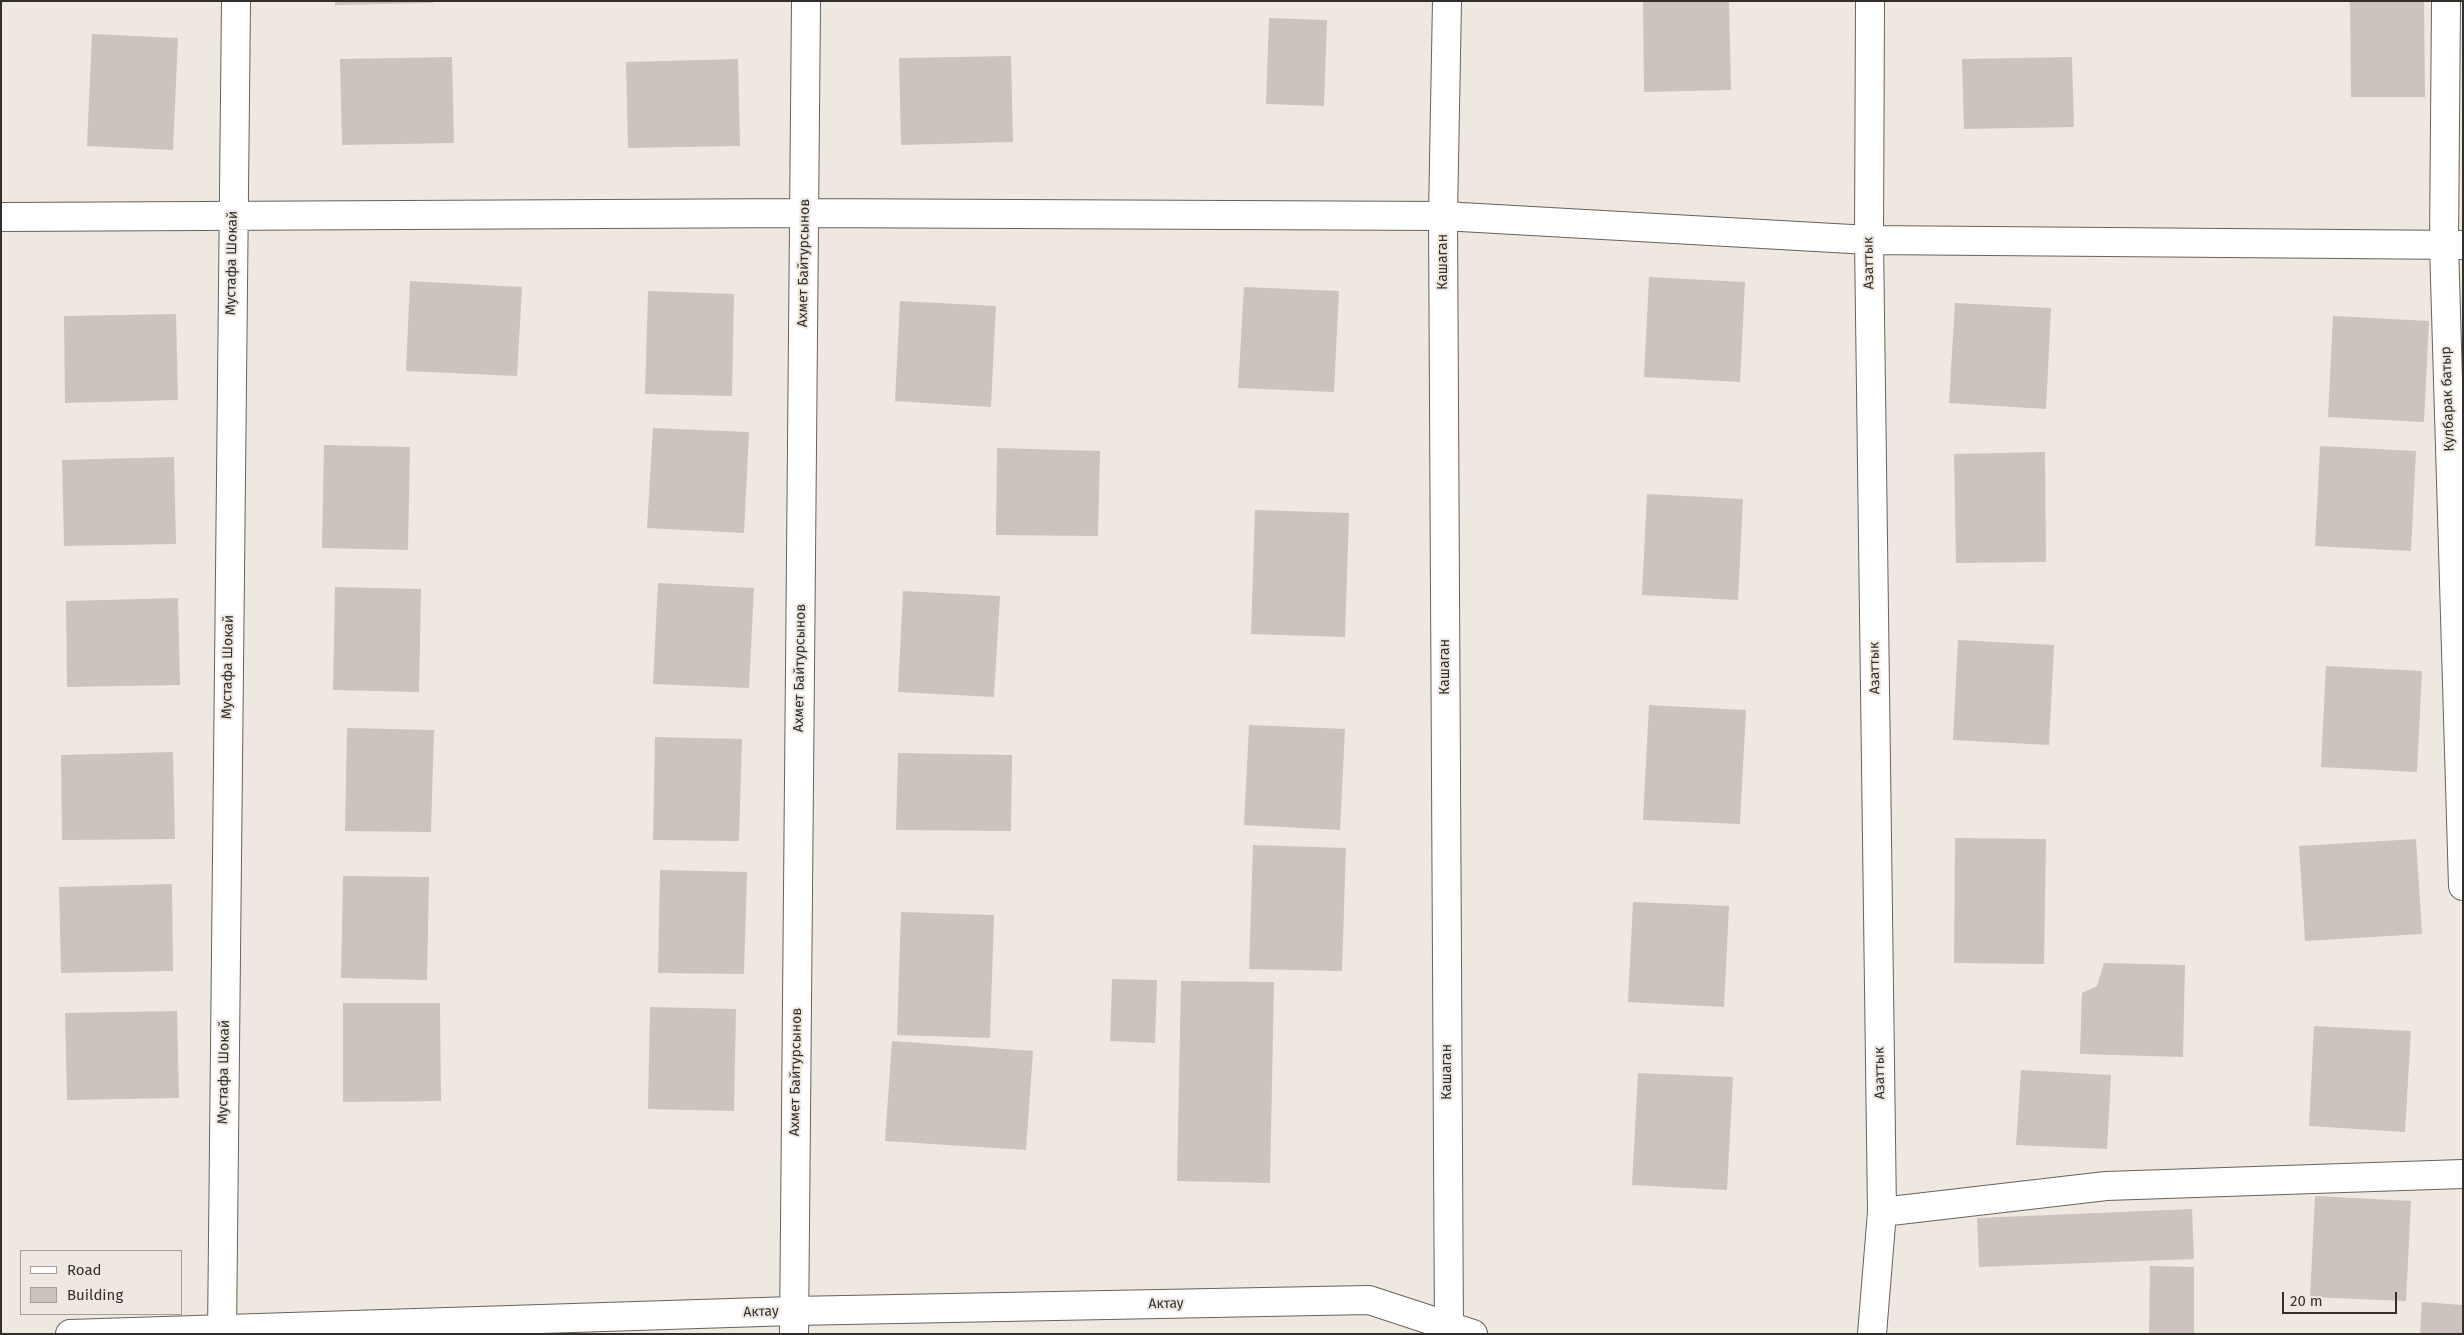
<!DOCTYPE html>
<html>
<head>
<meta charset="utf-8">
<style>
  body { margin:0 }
  #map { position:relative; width:2464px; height:1335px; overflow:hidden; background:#efe8e1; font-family:"Fira Sans",sans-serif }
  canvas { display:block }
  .frame { position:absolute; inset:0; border:2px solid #312e2c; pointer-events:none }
  .legend { position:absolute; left:20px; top:1250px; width:162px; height:65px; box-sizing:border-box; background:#efe8e1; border:1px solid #a39e99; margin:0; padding:6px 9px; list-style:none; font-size:15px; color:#312e2c }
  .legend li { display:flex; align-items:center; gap:10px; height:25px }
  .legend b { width:25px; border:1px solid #a39e99 }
  .scale { position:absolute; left:2282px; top:1292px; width:115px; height:22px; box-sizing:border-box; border:2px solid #312e2c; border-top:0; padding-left:6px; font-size:15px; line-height:18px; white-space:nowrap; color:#312e2c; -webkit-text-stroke:4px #efe8e1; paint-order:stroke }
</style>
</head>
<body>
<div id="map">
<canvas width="2464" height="1335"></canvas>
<div class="frame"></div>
<ul class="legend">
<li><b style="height:6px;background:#fff"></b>Road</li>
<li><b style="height:14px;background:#ccc2be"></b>Building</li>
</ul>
<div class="scale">20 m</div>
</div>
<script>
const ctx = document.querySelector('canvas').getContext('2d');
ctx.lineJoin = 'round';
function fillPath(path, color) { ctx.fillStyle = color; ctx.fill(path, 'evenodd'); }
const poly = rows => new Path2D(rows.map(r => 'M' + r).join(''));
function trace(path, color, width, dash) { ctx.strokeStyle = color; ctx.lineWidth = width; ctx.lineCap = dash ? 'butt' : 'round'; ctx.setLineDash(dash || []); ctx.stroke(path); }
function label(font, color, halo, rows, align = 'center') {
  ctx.font = font + ' "Fira Sans",sans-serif'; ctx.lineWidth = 4; ctx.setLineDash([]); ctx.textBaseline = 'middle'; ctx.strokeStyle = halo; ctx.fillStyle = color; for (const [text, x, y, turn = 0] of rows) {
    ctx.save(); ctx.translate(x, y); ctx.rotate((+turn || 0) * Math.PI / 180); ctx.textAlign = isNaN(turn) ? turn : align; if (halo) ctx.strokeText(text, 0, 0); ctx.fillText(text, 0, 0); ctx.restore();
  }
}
const building = poly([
  [335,1,433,1,433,3,335,5],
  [1643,1,1729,1,1731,90,1644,92],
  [2350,1,2424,1,2425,97,2351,97],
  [1269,18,1327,20,1324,106,1266,104],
  [92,34,178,38,173,150,87,146],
  [1011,56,1013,142,901,145,899,58],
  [452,57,454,143,342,145,340,59],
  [2072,57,2074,127,1964,129,1962,59],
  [738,59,740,146,628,148,626,62],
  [1649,277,1745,282,1740,382,1644,377],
  [410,281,522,287,517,376,406,371],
  [1244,287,1339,291,1334,392,1238,388],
  [648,291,734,294,732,396,645,394],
  [900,301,996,306,991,407,895,401],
  [1955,303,2051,308,2046,409,1949,403],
  [176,314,178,400,65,403,64,316],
  [2333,316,2429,321,2424,422,2328,417],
  [653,428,749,432,744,533,647,528],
  [324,445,410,447,408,550,322,548],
  [2320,446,2416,451,2411,551,2315,546],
  [997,448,1100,451,1098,536,996,535],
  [2045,452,2046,562,1956,563,1954,454],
  [174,457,176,544,64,546,62,460],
  [1647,494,1743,499,1738,600,1642,595],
  [1255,510,1349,513,1345,637,1251,634],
  [658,583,754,588,749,688,653,684],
  [335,587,421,589,419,692,333,690],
  [903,591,1000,596,994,697,898,692],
  [178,598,180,685,67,687,66,601],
  [1958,640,2054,645,2049,745,1953,740],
  [2326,666,2422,671,2417,772,2321,767],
  [1649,705,1746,710,1740,824,1643,820],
  [1249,725,1345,729,1340,830,1244,825],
  [347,728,434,730,431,832,345,831],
  [655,737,742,739,739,841,653,840],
  [173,752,175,839,62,840,61,755],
  [898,753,1012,755,1011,831,896,830],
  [1955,838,2046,839,2044,964,1954,963],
  [2416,839,2422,934,2305,941,2299,846],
  [1253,845,1346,848,1342,971,1249,969],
  [660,870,747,872,744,974,658,973],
  [343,876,429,877,427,980,341,978],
  [172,884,173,971,61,973,59,887],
  [1633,902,1729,906,1724,1007,1628,1002],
  [901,912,994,915,990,1038,897,1035],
  [2104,963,2185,965,2183,1057,2080,1054,2082,993,2097,986],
  [1112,979,1157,980,1155,1043,1110,1041],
  [1181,981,1274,982,1270,1183,1177,1181],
  [343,1003,440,1003,441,1101,343,1102],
  [650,1007,736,1009,734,1111,648,1109],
  [177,1011,179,1098,67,1100,65,1013],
  [2314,1026,2411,1031,2405,1132,2309,1126],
  [892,1041,1033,1051,1026,1150,885,1141],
  [2021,1070,2111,1075,2107,1149,2016,1145],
  [1638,1073,1733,1077,1727,1190,1632,1185],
  [2315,1196,2411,1201,2406,1301,2310,1297],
  [2192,1209,2194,1259,1979,1267,1977,1218],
  [2150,1266,2194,1267,2194,1333,2149,1333],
  [2422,1302,2463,1305,2463,1334,2420,1334]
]);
const street = poly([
  [1870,1,1869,240,1882,1212,1872,1334],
  [2446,1,2444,245,2463,886],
  [1,217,805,213,1443,216,1869,240,2463,245],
  [1882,1212,2106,1186,2463,1174],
  [222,1334,236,1],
  [794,1334,806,1]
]);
const secondary = poly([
  [1447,1,1443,216,1449,1334],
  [70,1334,793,1311,1369,1300,1473,1334]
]);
const streetNames = [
  ["Кашаган",1443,262,-90],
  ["Мустафа Шокай",232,263,-89],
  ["Ахмет Байтурсынов",804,263,-89],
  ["Азаттык",1869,263,-91],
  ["Кулбарак батыр",2448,399,-92],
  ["Мустафа Шокай",228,667,-89],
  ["Кашаган",1445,667,-90],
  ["Ахмет Байтурсынов",800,668,-89],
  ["Азаттык",1875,668,-91],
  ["Мустафа Шокай",224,1072,-89],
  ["Ахмет Байтурсынов",796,1072,-89],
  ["Кашаган",1447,1072,-90],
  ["Азаттык",1880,1073,-91],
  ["Актау",1166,1304,-1],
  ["Актау",761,1312,-2]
];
fillPath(building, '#ccc2be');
trace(street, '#68625c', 30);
trace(secondary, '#68625c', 30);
trace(street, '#fff', 28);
trace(secondary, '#fff', 28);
label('14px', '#312e2c', '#efe8e1', streetNames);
</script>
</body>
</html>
